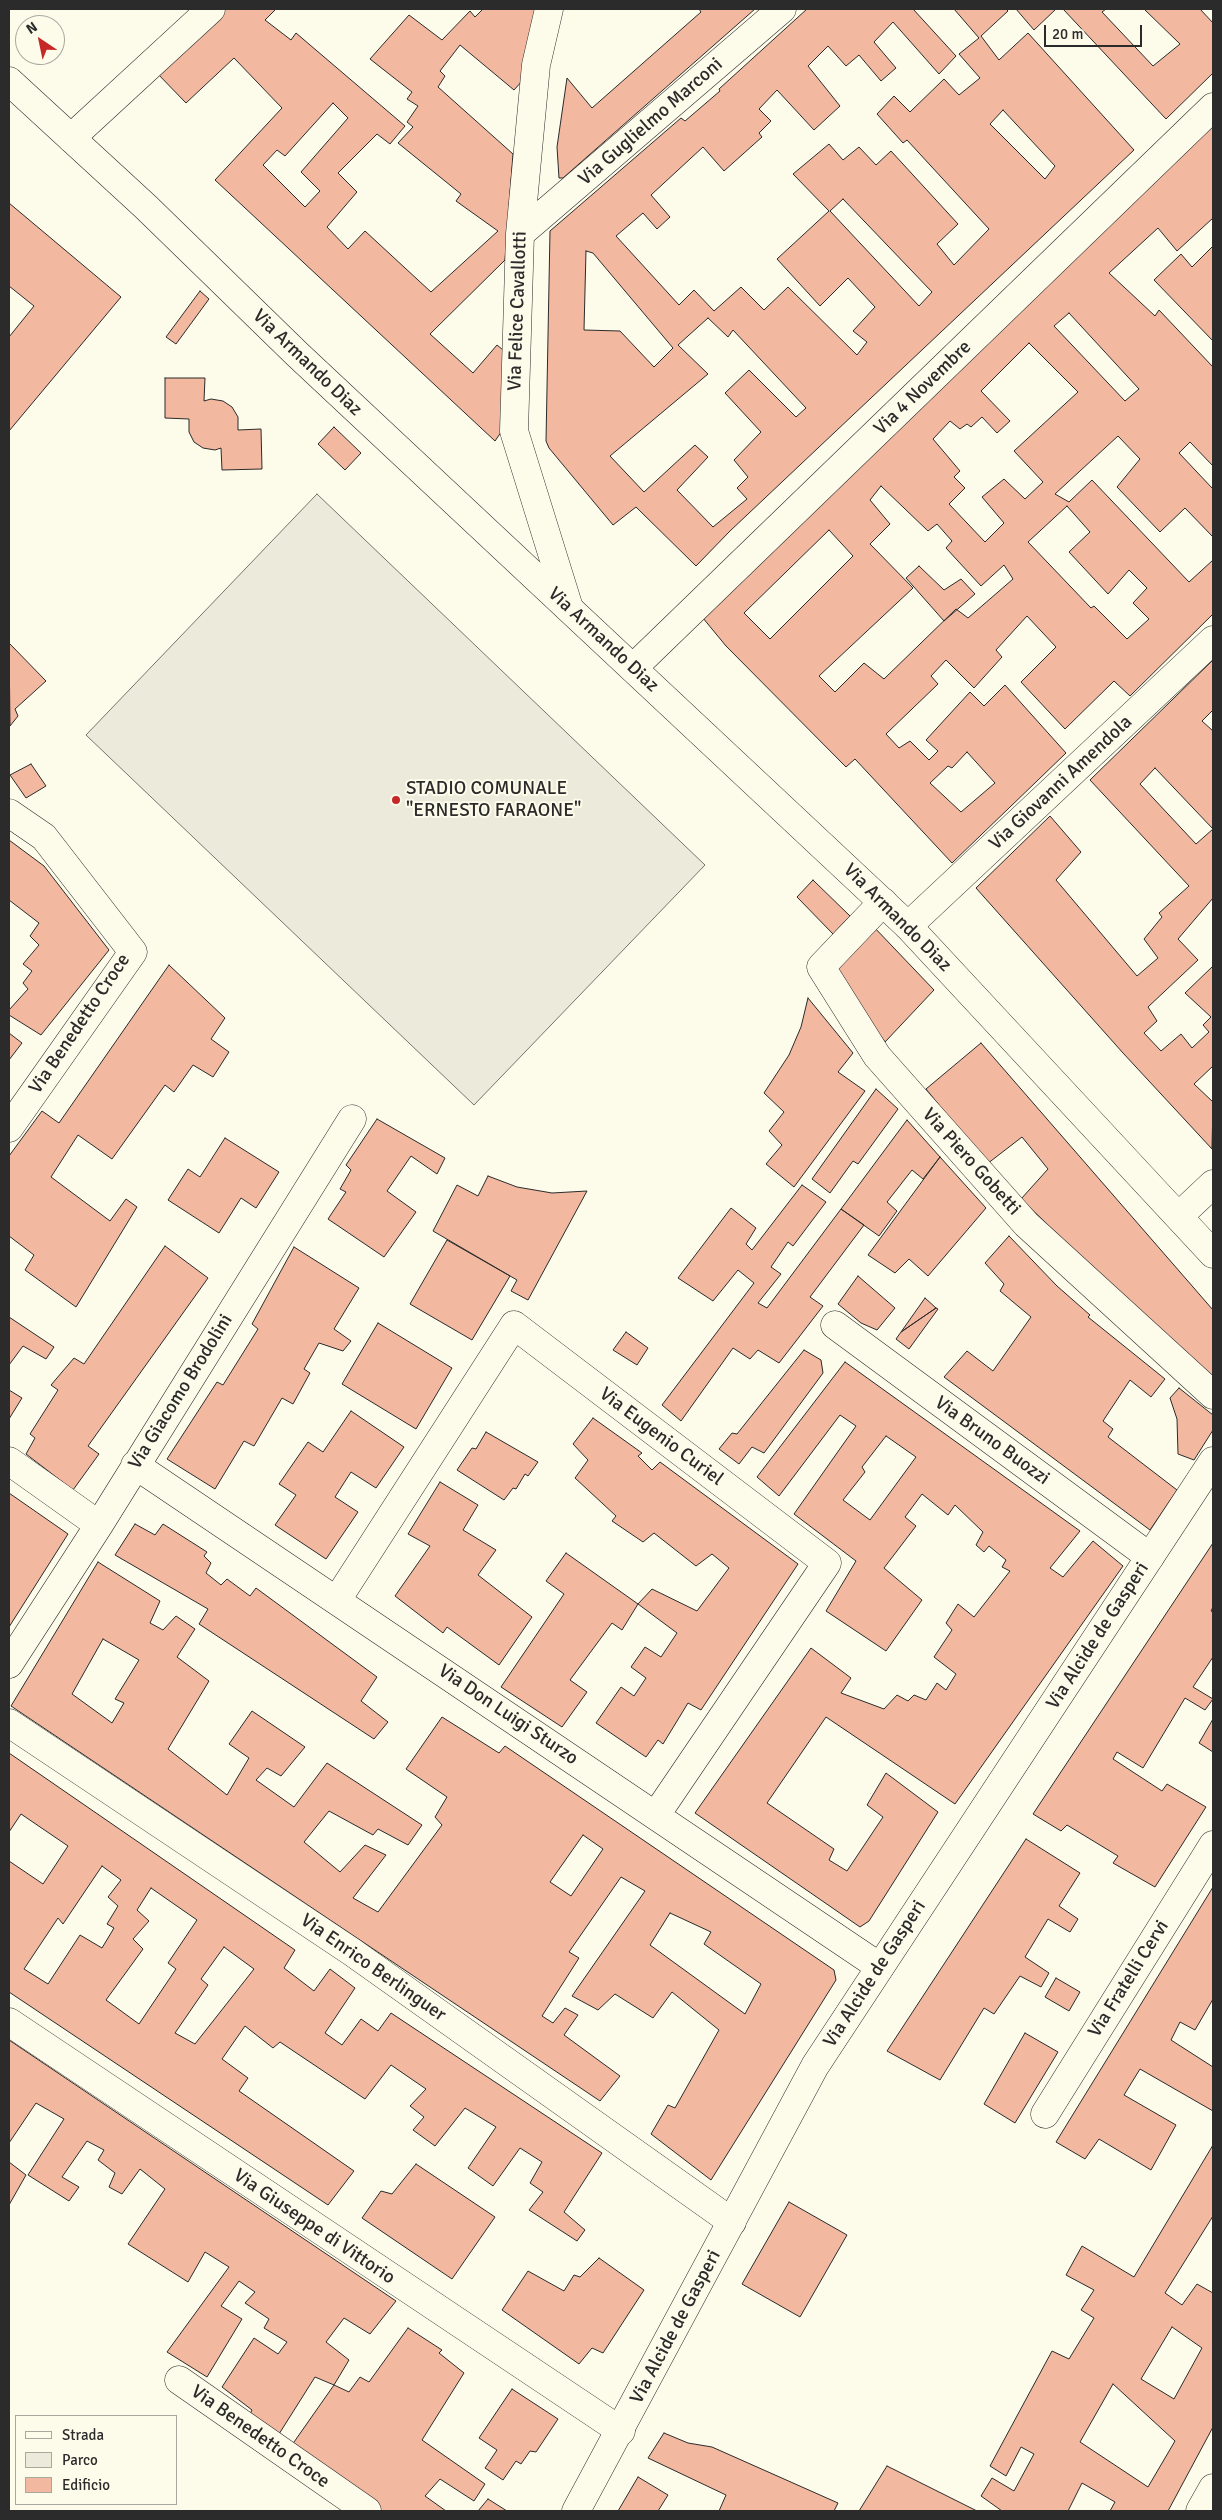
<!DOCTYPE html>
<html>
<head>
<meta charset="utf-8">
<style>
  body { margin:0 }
  #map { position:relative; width:1222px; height:2520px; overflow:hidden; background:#fdfbea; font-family:Signika,sans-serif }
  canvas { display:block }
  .frame { position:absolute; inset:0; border:10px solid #2b2b2b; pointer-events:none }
  .legend { position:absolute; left:15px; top:2415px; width:162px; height:90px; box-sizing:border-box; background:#fdfbea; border:1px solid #a9a89e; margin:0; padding:6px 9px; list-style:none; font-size:15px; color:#2b2b2b }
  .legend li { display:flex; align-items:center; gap:10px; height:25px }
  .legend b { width:25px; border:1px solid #a9a89e }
  .north { position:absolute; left:15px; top:15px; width:50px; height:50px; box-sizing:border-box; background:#fdfbea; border:1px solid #a9a89e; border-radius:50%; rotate:326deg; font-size:14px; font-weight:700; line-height:20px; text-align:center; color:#2b2b2b }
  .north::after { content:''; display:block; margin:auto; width:18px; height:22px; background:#c62828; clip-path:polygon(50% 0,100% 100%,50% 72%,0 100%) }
  .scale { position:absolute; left:1044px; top:25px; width:98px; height:22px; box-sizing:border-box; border:2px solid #2b2b2b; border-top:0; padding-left:6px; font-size:15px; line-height:18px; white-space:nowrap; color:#2b2b2b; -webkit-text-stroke:4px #fdfbea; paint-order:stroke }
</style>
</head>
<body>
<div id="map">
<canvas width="1222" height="2520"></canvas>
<div class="frame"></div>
<ul class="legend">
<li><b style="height:6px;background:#fdfbea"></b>Strada</li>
<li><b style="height:14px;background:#ecebdb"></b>Parco</li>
<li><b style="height:14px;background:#f2b8a0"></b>Edificio</li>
</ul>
<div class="north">N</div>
<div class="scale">20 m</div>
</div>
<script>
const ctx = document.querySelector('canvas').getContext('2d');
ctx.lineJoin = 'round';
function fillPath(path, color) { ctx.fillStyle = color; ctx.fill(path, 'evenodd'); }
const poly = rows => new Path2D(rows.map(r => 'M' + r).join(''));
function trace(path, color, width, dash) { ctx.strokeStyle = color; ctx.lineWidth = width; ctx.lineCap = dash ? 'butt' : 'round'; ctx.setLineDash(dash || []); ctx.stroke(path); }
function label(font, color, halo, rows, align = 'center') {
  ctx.font = font + ' Signika,sans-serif'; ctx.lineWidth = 4; ctx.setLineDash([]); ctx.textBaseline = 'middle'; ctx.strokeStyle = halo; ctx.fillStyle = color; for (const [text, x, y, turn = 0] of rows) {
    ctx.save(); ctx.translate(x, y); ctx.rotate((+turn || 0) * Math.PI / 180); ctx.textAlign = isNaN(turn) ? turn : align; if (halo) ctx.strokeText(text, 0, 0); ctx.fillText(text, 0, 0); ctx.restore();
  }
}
const green = poly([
  [317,494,705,865,474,1105,86,735,317,494]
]);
const building = poly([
  [223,9,276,9,265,20,291,40,296,33,405,126,390,144,377,134,338,173,357,192,327,227,348,249,365,231,431,292,498,231,456,201,461,194,398,143,413,127,407,122,418,106,407,99,412,92,370,59,409,15,442,40,470,11,475,17,483,9,540,9,532,70,514,90,460,45,440,71,445,76,438,87,513,154,505,260,430,334,473,373,497,345,503,350,508,422,495,441,215,180,282,108,234,58,186,103,155,71,223,9],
  [333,103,348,118,301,172,320,191,305,207,263,165,277,150,285,156,333,103],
  [699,9,755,9,563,178,559,178,557,147,567,78,592,108,701,12,699,9],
  [807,9,913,9,956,56,939,74,893,22,874,42,896,68,881,81,859,55,846,66,828,46,808,66,840,106,814,130,777,90,759,109,771,121,759,133,762,137,724,171,703,147,651,195,670,217,657,229,643,213,616,236,679,305,694,290,714,311,741,287,764,310,788,287,857,355,867,342,853,331,875,307,848,278,820,306,777,259,829,211,793,174,829,144,843,160,859,147,876,165,891,151,958,224,937,244,954,265,989,229,907,140,903,143,877,114,894,96,910,112,944,79,959,95,980,78,959,54,979,38,954,9,1006,9,1008,11,981,36,999,60,1028,33,1134,150,730,531,696,566,636,507,613,525,549,448,546,441,550,231,681,118,685,121,720,91,719,89,807,9],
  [1003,110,1055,166,1045,179,990,124,1003,110],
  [843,199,932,292,919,306,830,211,843,199],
  [586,251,593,253,673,348,654,367,620,331,584,330,586,251],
  [708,318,728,337,733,330,806,408,796,417,749,370,725,393,761,432,734,460,748,477,737,488,747,499,713,527,677,490,708,457,695,445,644,492,610,456,708,374,678,345,708,318],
  [1016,9,1056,9,1034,30,1016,9],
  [1063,9,1106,9,1102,12,1153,66,1180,44,1144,9,1200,9,1213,23,1213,73,1166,119,1063,9],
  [1213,122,1213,218,1177,251,1158,228,1109,273,1155,316,1159,310,1213,367,1213,466,1190,442,1179,453,1213,489,1213,537,1185,508,1160,532,1117,487,1140,459,1118,436,1055,494,1069,502,1092,480,1189,582,1213,560,1213,614,1130,696,1114,681,1065,729,1021,682,1056,647,1027,616,996,650,1002,657,974,688,946,660,931,676,938,684,886,734,899,748,910,741,929,760,938,751,926,740,970,692,984,706,1005,685,1066,753,952,863,855,759,846,767,726,646,698,612,1213,122],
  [1069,313,1139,389,1125,401,1054,326,1069,313],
  [1029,343,1078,392,1014,451,1043,482,1025,499,1004,479,982,497,1004,523,985,542,949,504,965,488,954,477,960,471,933,439,950,421,960,429,967,424,971,427,982,417,997,433,1010,421,981,391,1029,343],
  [881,486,928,531,937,524,952,541,946,548,981,586,1004,565,1013,579,968,618,956,609,884,679,864,663,835,692,819,676,913,588,870,544,890,524,870,500,881,486],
  [1067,506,1090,532,1069,552,1108,594,1129,570,1147,588,1133,603,1149,619,1127,639,1094,606,1091,608,1028,542,1067,506],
  [829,530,853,556,770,639,744,613,829,530],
  [967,752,995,783,961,812,930,783,948,766,952,768,967,752],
  [9,203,121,297,9,431,9,337,34,306,9,286,9,203],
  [1213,246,1213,341,1154,280,1181,254,1192,267,1213,246],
  [200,291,209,299,176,344,166,337,200,291],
  [165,378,205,378,204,401,211,399,223,401,232,407,238,417,238,430,261,429,262,469,222,470,221,448,215,450,203,448,194,442,189,432,189,419,165,418,165,378],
  [334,427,361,453,345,470,318,444,334,427],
  [919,566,944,590,961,579,975,594,944,621,906,578,919,566],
  [9,643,46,681,15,709,18,716,10,726,9,643],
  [1213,660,1213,710,1202,721,1213,731,1213,898,1178,939,1198,960,1148,1007,1157,1021,1144,1033,1161,1051,1181,1034,1192,1048,1209,1032,1203,1025,1211,1017,1185,993,1213,966,1213,1066,1194,1084,1213,1102,1212,1149,1123,1053,976,888,1050,816,1081,852,1056,880,1137,976,1158,958,1144,939,1162,917,1159,913,1189,886,1090,780,1213,660],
  [1155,768,1213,829,1196,844,1140,784,1155,768],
  [31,764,46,786,26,798,10,775,31,764],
  [9,840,44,866,109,950,41,1035,9,1015,9,1010,28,989,23,983,32,971,23,964,39,945,30,936,39,923,9,900,9,840],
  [813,880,850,916,833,934,797,897,813,880],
  [872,925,934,990,885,1042,831,968,872,925],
  [169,965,225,1018,211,1039,229,1052,213,1077,193,1065,174,1092,165,1085,112,1159,78,1135,51,1177,110,1221,126,1199,137,1207,76,1307,25,1270,34,1255,9,1236,9,1156,42,1111,59,1123,169,965],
  [808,998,853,1053,838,1072,865,1091,794,1187,766,1164,782,1145,769,1131,784,1112,764,1093,789,1055,801,1027,808,998],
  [9,1033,22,1043,9,1060,9,1033],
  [981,1043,1213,1310,1213,1378,1108,1283,1021,1199,1048,1169,1022,1137,987,1164,926,1089,981,1043],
  [876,1089,898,1109,858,1164,853,1161,830,1193,812,1179,876,1089],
  [377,1119,445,1158,437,1174,411,1156,387,1191,416,1212,384,1257,328,1219,346,1192,340,1189,351,1170,346,1165,377,1119],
  [907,1120,940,1157,923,1179,912,1170,887,1202,897,1211,879,1236,841,1209,907,1120],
  [225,1138,279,1172,256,1208,241,1198,219,1233,168,1200,188,1169,200,1177,225,1138],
  [940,1157,986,1208,928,1276,909,1259,895,1273,868,1255,940,1157],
  [488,1176,517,1187,552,1193,587,1191,528,1300,511,1291,517,1280,433,1231,457,1185,478,1196,488,1176],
  [802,1185,826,1202,793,1246,788,1242,771,1267,781,1274,758,1303,767,1308,841,1209,864,1225,810,1297,823,1306,779,1363,758,1350,750,1359,733,1348,681,1421,662,1405,754,1283,738,1270,713,1301,678,1278,731,1208,756,1228,746,1244,752,1250,802,1185],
  [1009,1236,1057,1286,1090,1315,1088,1317,1165,1379,1151,1397,1130,1380,1103,1421,1113,1429,1108,1437,1177,1490,1150,1530,944,1377,967,1351,993,1371,1031,1317,1000,1291,1004,1284,985,1263,1009,1236],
  [447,1240,510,1276,472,1340,410,1304,447,1240],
  [165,1246,208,1278,88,1446,99,1454,73,1490,26,1454,35,1438,30,1434,58,1390,51,1385,74,1358,84,1364,165,1246],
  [294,1247,359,1288,334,1329,351,1341,343,1351,319,1343,304,1369,310,1373,293,1404,282,1398,254,1446,244,1441,215,1489,167,1459,217,1382,223,1385,258,1329,252,1324,294,1247],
  [858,1276,895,1308,877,1330,861,1323,838,1304,858,1276],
  [925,1298,936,1308,901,1332,925,1298],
  [936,1308,938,1309,909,1349,896,1339,901,1332,936,1308],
  [9,1317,54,1347,46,1359,23,1346,9,1365,9,1317],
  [378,1323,452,1368,416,1429,342,1384,378,1323],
  [626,1332,648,1348,637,1365,613,1350,626,1332],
  [804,1350,821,1360,823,1373,764,1453,752,1447,739,1464,719,1449,732,1433,737,1434,804,1350],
  [845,1362,1080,1531,1050,1568,1063,1577,1093,1541,1123,1566,955,1804,826,1717,767,1803,834,1849,829,1860,847,1871,883,1817,867,1805,886,1773,938,1812,869,1921,860,1927,695,1813,811,1648,851,1678,841,1693,884,1709,897,1695,908,1701,914,1695,926,1700,937,1683,946,1690,956,1674,934,1657,952,1630,946,1623,958,1604,974,1617,1010,1571,1002,1567,1006,1560,989,1546,984,1552,976,1545,983,1532,955,1505,948,1515,922,1494,905,1517,916,1526,884,1568,922,1600,886,1651,826,1611,856,1561,794,1514,856,1426,840,1415,779,1496,757,1477,845,1362],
  [886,1436,916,1457,870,1520,843,1500,865,1472,862,1467,886,1436],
  [1179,1388,1213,1415,1213,1430,1194,1460,1178,1454,1177,1419,1170,1398,1179,1388],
  [9,1390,22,1398,9,1419,9,1390],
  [351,1411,404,1447,376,1488,351,1472,335,1497,358,1512,326,1559,275,1525,296,1495,279,1484,308,1442,323,1452,351,1411],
  [593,1418,642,1453,638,1456,652,1470,660,1462,798,1564,701,1710,688,1703,663,1744,658,1740,646,1757,596,1723,621,1687,634,1696,646,1678,631,1667,645,1647,661,1657,677,1633,638,1604,652,1589,697,1611,729,1568,712,1554,696,1566,654,1533,643,1542,612,1521,616,1516,575,1478,588,1460,573,1444,593,1418],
  [486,1432,538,1462,528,1476,525,1474,516,1489,513,1488,504,1500,457,1470,472,1448,476,1449,486,1432],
  [440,1482,478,1505,463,1530,496,1550,478,1575,532,1617,499,1665,447,1627,443,1633,395,1596,430,1546,408,1534,440,1482],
  [9,1493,68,1534,9,1627,9,1493],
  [135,1524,155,1535,163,1524,207,1552,204,1556,211,1563,206,1573,221,1585,227,1579,250,1596,256,1588,377,1677,361,1701,388,1722,374,1739,199,1624,208,1609,115,1555,135,1524],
  [1213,1543,1213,1607,1211,1611,1213,1612,1213,1657,1193,1687,1213,1699,1205,1710,1185,1698,1143,1768,1117,1752,1113,1759,1162,1791,1167,1784,1206,1807,1155,1887,1113,1863,1118,1856,1067,1825,1061,1831,1033,1814,1213,1543],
  [566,1553,638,1604,622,1630,612,1623,570,1680,587,1692,562,1727,501,1687,564,1594,546,1581,566,1553],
  [98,1562,160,1601,150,1623,163,1630,176,1616,195,1629,177,1657,209,1681,168,1749,227,1795,249,1758,229,1744,252,1711,305,1747,281,1776,267,1768,256,1780,294,1807,327,1763,422,1825,408,1845,378,1829,373,1835,329,1811,304,1842,340,1872,365,1845,386,1855,353,1898,378,1912,442,1825,435,1817,447,1797,406,1769,442,1717,499,1753,505,1746,834,1970,836,1980,711,2180,651,2134,668,2105,675,2108,719,2030,672,1992,653,2018,615,1994,598,2010,572,1996,645,1891,621,1877,569,1952,579,1958,542,2016,553,2023,565,2008,578,2015,564,2035,620,2076,600,2101,11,1706,98,1562],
  [103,1639,139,1660,115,1699,124,1703,112,1723,72,1694,103,1639],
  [583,1835,603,1849,571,1896,550,1882,583,1835],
  [670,1913,711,1932,704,1944,761,1984,745,2014,650,1945,670,1913],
  [1213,1719,1213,1752,1199,1743,1213,1719],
  [9,1753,295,1950,284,1968,314,1991,330,1969,355,1988,325,2033,342,2045,361,2019,378,2031,391,2013,602,2153,564,2212,585,2230,577,2241,529,2210,543,2192,530,2183,542,2162,520,2148,493,2186,468,2168,496,2127,465,2108,435,2146,413,2130,424,2117,410,2106,426,2089,391,2065,365,2099,280,2042,273,2048,245,2026,222,2059,248,2078,239,2091,354,2171,328,2205,9,1992,9,1861,43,1884,68,1846,21,1814,9,1832,9,1753],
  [102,1866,121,1880,108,1897,118,1906,107,1924,114,1928,102,1948,80,1935,48,1984,24,1969,58,1918,63,1924,102,1866],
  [151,1888,197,1920,168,1963,176,1969,139,2024,106,2000,143,1949,133,1939,149,1921,137,1910,151,1888],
  [224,1947,254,1969,195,2044,175,2033,208,1985,201,1979,224,1947],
  [1026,1839,1080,1873,1059,1906,1078,1919,1070,1932,1048,1919,1025,1957,1049,1973,1041,1987,1020,1976,994,2014,984,2008,940,2080,887,2051,1026,1839],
  [1213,1887,1213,1999,1195,2030,1180,2022,1171,2040,1213,2067,1213,2111,1140,2069,1124,2095,1176,2125,1151,2170,1099,2139,1085,2159,1056,2142,1213,1887],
  [1056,1978,1080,1992,1069,2011,1045,1997,1056,1978],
  [1025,2033,1058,2052,1015,2123,984,2104,1025,2033],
  [9,2040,396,2301,370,2334,344,2318,326,2342,349,2360,334,2385,315,2377,279,2434,250,2414,252,2410,222,2387,254,2338,278,2354,287,2342,264,2328,269,2319,245,2303,255,2292,239,2281,221,2306,242,2319,207,2377,167,2352,229,2267,205,2252,188,2282,128,2244,165,2189,140,2169,122,2194,109,2187,115,2173,98,2160,104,2150,87,2141,62,2177,79,2187,69,2201,28,2175,64,2119,36,2103,9,2143,9,2040],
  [1213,2145,1213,2216,1165,2293,1182,2305,1197,2284,1213,2293,1213,2427,1168,2511,1110,2511,1115,2502,1082,2483,1068,2511,1002,2511,981,2496,992,2478,1014,2491,1034,2454,1021,2447,1006,2476,990,2466,1052,2351,1069,2359,1094,2318,1081,2310,1094,2290,1066,2275,1082,2246,1134,2277,1213,2145],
  [1172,2327,1202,2348,1174,2399,1141,2379,1172,2327],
  [1113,2384,1175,2441,1148,2487,1080,2442,1113,2384],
  [9,2162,26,2175,9,2205,9,2162],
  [416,2164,495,2217,452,2279,362,2218,381,2191,392,2194,416,2164],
  [789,2202,847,2235,800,2317,742,2284,789,2202],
  [599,2258,644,2290,603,2353,592,2348,579,2364,502,2310,528,2271,564,2291,574,2275,580,2277,599,2258],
  [408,2328,442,2350,439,2353,464,2373,422,2440,485,2484,474,2501,440,2479,425,2496,446,2511,375,2511,287,2452,334,2385,349,2392,360,2377,369,2382,408,2328],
  [512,2389,558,2419,536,2452,530,2451,521,2464,516,2461,503,2480,485,2468,497,2450,479,2438,512,2389],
  [664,2433,688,2443,712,2447,838,2503,834,2511,719,2511,726,2495,648,2458,664,2433],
  [887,2466,977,2511,859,2511,887,2466],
  [638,2477,668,2495,658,2511,618,2511,638,2477],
  [488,2499,507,2511,478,2511,488,2499]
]);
const street = poly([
  [549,9,536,65,520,234,514,431,569,608],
  [71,138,211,9],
  [520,234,782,9],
  [633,668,1213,107],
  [9,813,44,837,133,952,9,1128],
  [883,902,821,967,877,1056,1026,1224,1213,1395],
  [908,926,1213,640],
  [1179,1216,1213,1184],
  [835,1325,1150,1557],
  [9,1461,99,1525],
  [135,1465,880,1967],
  [337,1600,514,1325,827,1563,656,1815],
  [9,1664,99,1525,352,1119],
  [9,1723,352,1952,732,2222],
  [9,2022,621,2431],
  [1045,2114,1213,1845],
  [179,2380,367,2511]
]);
const secondary = poly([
  [9,81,146,207,297,354,908,926,1213,1254],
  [576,2511,815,2066,1213,1461],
  [1200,2511,1213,2488]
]);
const markers = [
  [396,800,5,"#c62828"]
];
const streetNames = [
  ["Via Guglielmo Marconi",651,122,-41],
  ["Via Felice Cavallotti",518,311,-88],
  ["Via Armando Diaz",307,363,44],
  ["Via 4 Novembre",923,388,-44],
  ["Via Armando Diaz",603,640,43],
  ["Via Giovanni Amendola",1061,783,-43],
  ["Via Armando Diaz",897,918,45],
  ["Via Benedetto Croce",80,1024,-56],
  ["Via Piero Gobetti",971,1162,48],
  ["Via Giacomo Brodolini",181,1392,-58],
  ["Via Eugenio Curiel",661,1437,37],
  ["Via Bruno Buozzi",992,1441,36],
  ["Via Alcide de Gasperi",1098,1636,-57],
  ["Via Don Luigi Sturzo",508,1715,34],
  ["Via Enrico Berlinguer",373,1968,35],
  ["Via Alcide de Gasperi",875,1974,-57],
  ["Via Fratelli Cervi",1129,1979,-58],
  ["Via Giuseppe di Vittorio",314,2227,34],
  ["Via Alcide de Gasperi",676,2327,-62],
  ["Via Benedetto Croce",260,2437,35]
];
const poiNames = [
  ["STADIO COMUNALE",406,789],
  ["\"ERNESTO FARAONE\"",406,811]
];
fillPath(green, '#ecebdb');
trace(green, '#74746e', 1);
fillPath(building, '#f2b8a0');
trace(building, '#2b2b2b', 1);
trace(street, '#2b2b2b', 29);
trace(secondary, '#2b2b2b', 29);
trace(street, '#fdfbea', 28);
trace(secondary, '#fdfbea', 28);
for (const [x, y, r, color] of markers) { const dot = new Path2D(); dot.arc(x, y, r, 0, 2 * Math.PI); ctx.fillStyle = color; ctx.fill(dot); trace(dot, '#fdfbea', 2); }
label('19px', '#2b2b2b', '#fdfbea', streetNames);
label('19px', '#2b2b2b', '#fdfbea', poiNames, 'left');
</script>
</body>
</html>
